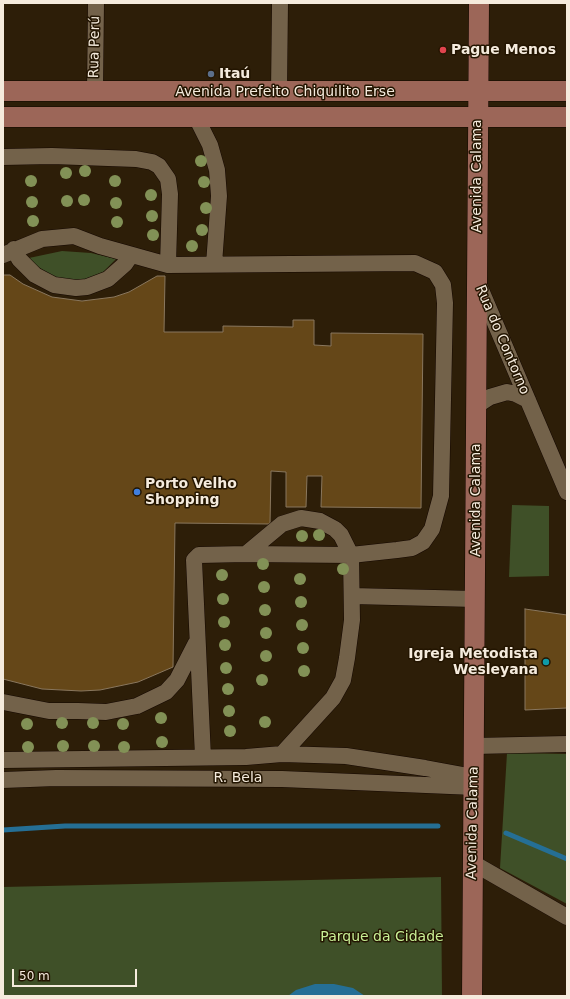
<!DOCTYPE html>
<html>
<head>
<meta charset="utf-8">
<style>
  body { margin:0 }
  #map { position:relative; width:570px; height:999px; overflow:hidden; background:#2d1e08; font-family:"DejaVu Sans",sans-serif }
  canvas { display:block }
  .frame { position:absolute; inset:0; border:4px solid #f5ebdd; pointer-events:none }
  .scale { position:absolute; left:12px; top:969px; width:125px; height:18px; box-sizing:border-box; border:2px solid #f5ebdd; border-top:0; padding-left:5px; font-size:12px; line-height:14px; white-space:nowrap; color:#f5ebdd; -webkit-text-stroke:3px #231501; paint-order:stroke }
</style>
</head>
<body>
<div id="map">
<canvas width="570" height="999"></canvas>
<div class="frame"></div>
<div class="scale">50 m</div>
</div>
<script>
const ctx = document.querySelector('canvas').getContext('2d');
ctx.lineJoin = 'round';
function fillPath(path, color) { ctx.fillStyle = color; ctx.fill(path, 'evenodd'); }
const poly = rows => new Path2D(rows.map(r => 'M' + r).join(''));
function trace(path, color, width, dash) { ctx.strokeStyle = color; ctx.lineWidth = width; ctx.lineCap = dash ? 'butt' : 'round'; ctx.setLineDash(dash || []); ctx.stroke(path); }
function label(font, color, halo, rows, align = 'center') {
  ctx.font = font + ' "DejaVu Sans",sans-serif'; ctx.lineWidth = 3; ctx.setLineDash([]); ctx.textBaseline = 'middle'; ctx.strokeStyle = halo; ctx.fillStyle = color; for (const [text, x, y, turn = 0] of rows) {
    ctx.save(); ctx.translate(x, y); ctx.rotate((+turn || 0) * Math.PI / 180); ctx.textAlign = isNaN(turn) ? turn : align; if (halo) ctx.strokeText(text, 0, 0); ctx.fillText(text, 0, 0); ctx.restore();
  }
}
const green = poly([
  [62,251,91,253,116,259,103,272,86,279,77,280,55,278,37,266,29,258],
  [512,505,549,506,549,576,509,577],
  [507,753,567,754,567,904,500,868],
  [441,877,442,996,3,996,3,887]
]);
const water = poly([
  [315,984,334,984,353,988,365,996,288,996,296,990]
]);
const stream = poly([
  [3,830,65,826,438,826],
  [506,833,567,859]
]);
const building = poly([
  [3,275,10,275,23,284,52,297,82,301,114,297,129,292,157,276,165,276,164,332,223,332,223,326,293,327,293,320,314,320,314,345,331,346,331,333,423,334,421,508,321,507,322,476,307,476,306,507,286,507,286,472,271,471,270,524,175,523,173,667,138,682,100,690,81,691,42,689,3,679,3,275],
  [525,609,567,615,567,708,525,710,525,609]
]);
const minor = poly([
  [95,91,96,3],
  [279,92,280,3],
  [196,117,210,145,217,170,219,196,214,264],
  [3,157,52,156,136,159,152,162,159,166,168,179,170,194,168,265],
  [14,249,19,259,35,275,54,285,76,288,87,287,108,279,125,264,131,255],
  [3,255,42,239,74,236,100,246,168,265,415,263,435,272,443,285,445,303,441,496,432,529,423,542,412,548,397,550,351,555,246,554,199,555,194,560,203,757],
  [478,283,567,492],
  [476,406,490,397,507,392,516,394,528,400],
  [246,554,282,524,301,518,320,521,335,529,341,535,351,555,352,620,347,658,343,680,333,698,282,754],
  [352,596,475,599],
  [3,702,49,711,78,711,106,712,137,706,166,692,177,680,196,643],
  [474,746,567,744],
  [3,760,246,757,282,754,346,756,425,768,474,777],
  [3,780,56,778,282,779,474,787],
  [473,863,567,917]
]);
const major = poly([
  [3,91,567,91],
  [3,117,567,117],
  [472,996,479,3]
]);
const trees = [
  [201,161],
  [85,171],
  [66,173],
  [31,181],
  [115,181],
  [204,182],
  [151,195],
  [84,200],
  [67,201],
  [32,202],
  [116,203],
  [206,208],
  [152,216],
  [33,221],
  [117,222],
  [202,230],
  [153,235],
  [192,246],
  [319,535],
  [302,536],
  [263,564],
  [343,569],
  [222,575],
  [300,579],
  [264,587],
  [223,599],
  [301,602],
  [265,610],
  [224,622],
  [302,625],
  [266,633],
  [225,645],
  [303,648],
  [266,656],
  [226,668],
  [304,671],
  [262,680],
  [228,689],
  [229,711],
  [161,718],
  [265,722],
  [62,723],
  [93,723],
  [27,724],
  [123,724],
  [230,731],
  [162,742],
  [63,746],
  [94,746],
  [28,747],
  [124,747]
];
const markers = [
  [443,50,4,"#e0444e"],
  [211,74,4,"#5c6f8a"],
  [137,492,4,"#3f7fe0"],
  [546,662,4,"#0f9aa8"]
];
const streetNames = [
  ["Rua Perú",95,47,-89],
  ["Avenida Prefeito Chiquilito Erse",285,92],
  ["Avenida Calama",477,176,-90],
  ["Rua do Contorno",502,340,67],
  ["Avenida Calama",476,500,-90],
  ["R. Bela",238,778],
  ["Avenida Calama",473,823,-89]
];
const poiNames = [
  ["Pague Menos",451,50],
  ["Itaú",219,74],
  ["Porto Velho",145,484],
  ["Shopping",145,500],
  ["Igreja Metodista",538,654,"right"],
  ["Wesleyana",538,670,"right"]
];
const parkNames = [
  ["Parque da Cidade",382,937]
];
fillPath(green, '#3f5028');
fillPath(water, '#256f95');
trace(stream, '#256f95', 5);
fillPath(building, '#654718');
trace(building, '#89775e', 1);
trace(minor, '#150800', 17);
trace(major, '#150800', 21);
trace(minor, '#73624a', 16);
trace(major, '#9c6658', 20);
ctx.fillStyle = '#829156';
for (const [x, y] of trees) { ctx.beginPath(); ctx.arc(x, y, 6, 0, 2 * Math.PI); ctx.fill(); }
for (const [x, y, r, color] of markers) { const dot = new Path2D(); dot.arc(x, y, r, 0, 2 * Math.PI); ctx.fillStyle = color; ctx.fill(dot); trace(dot, '#231501', 1.5); }
label('14px', '#f5ebdd', '#231501', streetNames);
label('bold 14px', '#f5ebdd', '#231501', poiNames, 'left');
label('14px', '#c8ef95', '#231501', parkNames);
</script>
</body>
</html>
